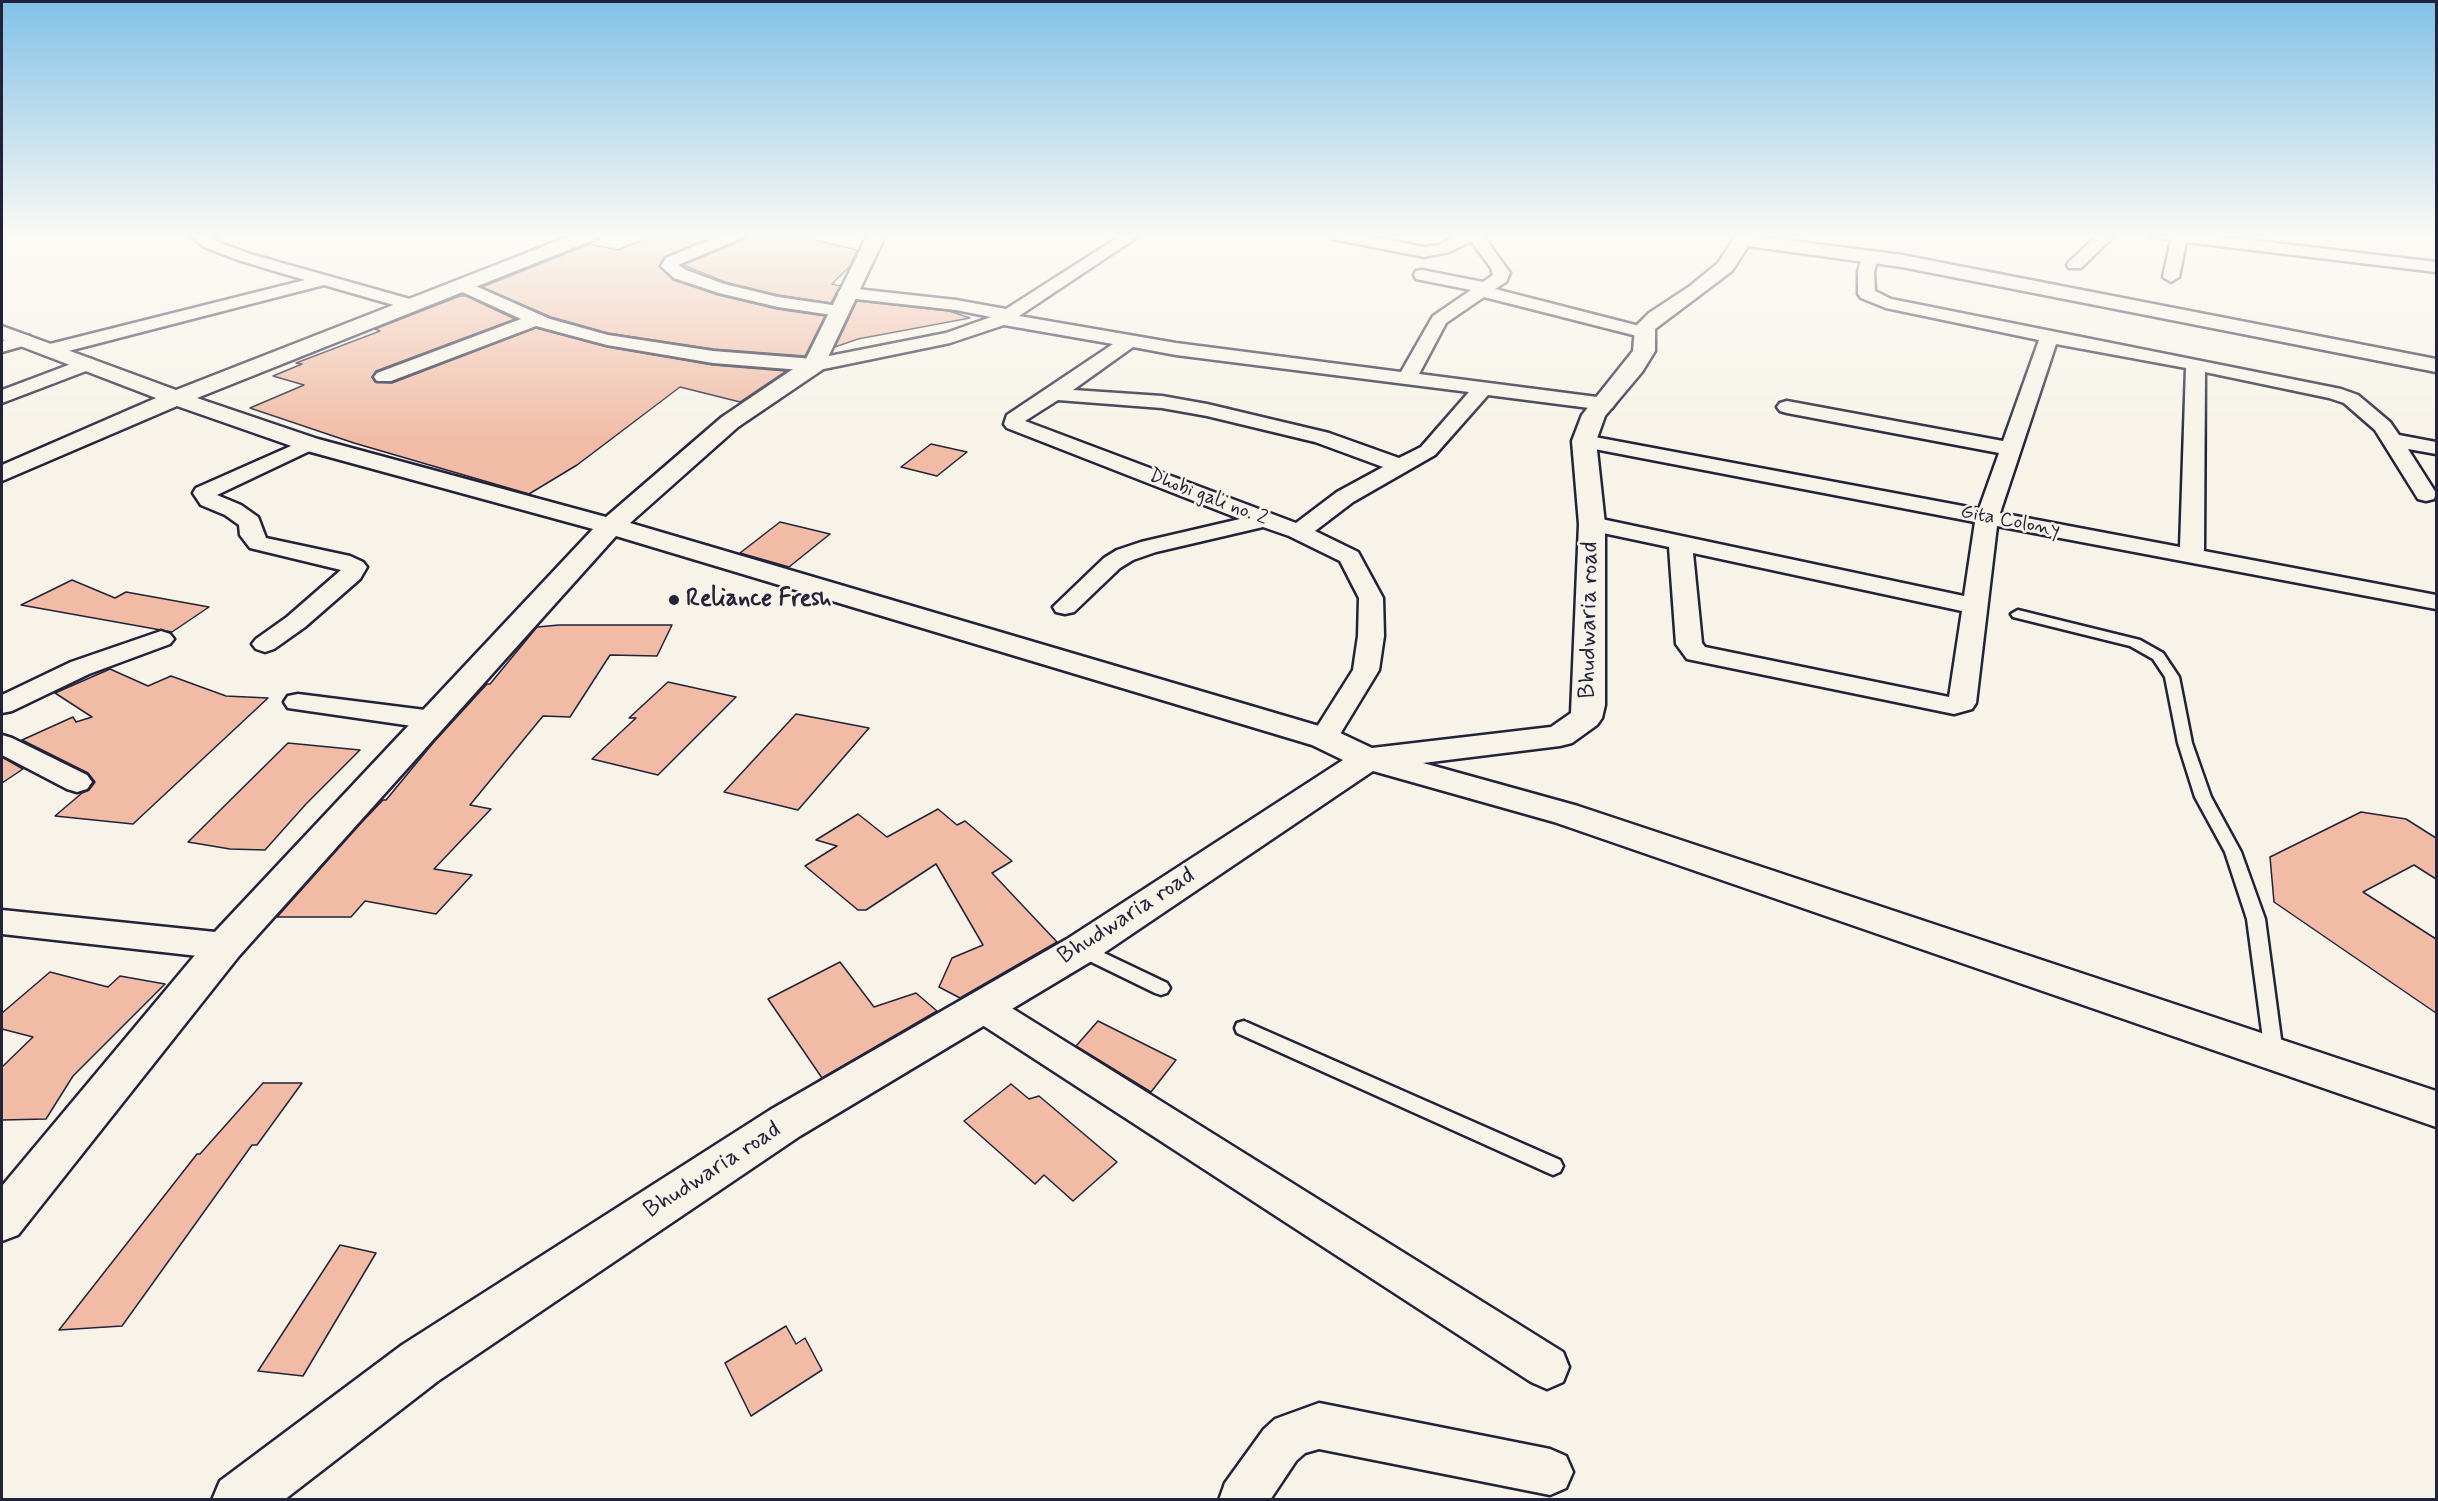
<!DOCTYPE html>
<html>
<head>
<meta charset="utf-8">
<style>
  body { margin:0 }
  #map { position:relative; width:2438px; height:1501px; overflow:hidden; background:#f7f3e8; font-family:Mynerve,sans-serif }
  canvas { display:block }
  .frame { position:absolute; inset:0; border:3px solid #22223b; pointer-events:none }
</style>
</head>
<body>
<div id="map">
<canvas width="2438" height="1501"></canvas>
<div class="frame"></div>
</div>
<script>
const ctx = document.querySelector('canvas').getContext('2d');
ctx.lineJoin = 'round';
function fillPath(path, color) { ctx.fillStyle = color; ctx.fill(path, 'evenodd'); }
const poly = rows => new Path2D(rows.map(r => 'M' + r).join(''));
function trace(path, color, width, dash) { ctx.strokeStyle = color; ctx.lineWidth = width; ctx.lineCap = dash ? 'butt' : 'round'; ctx.setLineDash(dash || []); ctx.stroke(path); }
function label(font, color, halo, rows, align = 'center') {
  ctx.font = font + ' Mynerve,sans-serif'; ctx.lineWidth = 5; ctx.setLineDash([]); ctx.textBaseline = 'middle'; ctx.strokeStyle = halo; ctx.fillStyle = color; for (const [text, x, y, turn = 0] of rows) {
    ctx.save(); ctx.translate(x, y); ctx.rotate((+turn || 0) * Math.PI / 180); ctx.textAlign = isNaN(turn) ? turn : align; if (halo) ctx.strokeText(text, 0, 0); ctx.fillText(text, 0, 0); ctx.restore();
  }
}
const building = poly([
  [656,234,718,234,664,257,659,266,673,280,718,295,777,309,825,316,805,356,713,349,608,333,551,317,482,287,590,244,618,250,656,234],
  [748,234,790,234,857,250,850,266,832,284,840,286,831,303,778,295,725,282,683,265,745,239,748,234],
  [460,296,466,296,515,319,376,371,372,377,375,382,392,383,536,328,607,347,713,365,786,371,740,402,680,387,577,465,529,494,354,443,250,408,304,385,273,376,302,364,296,363,380,331,375,329,460,296],
  [857,301,949,311,970,318,858,339,835,347,857,301],
  [931,444,967,452,937,476,901,467,931,444],
  [780,522,830,534,789,567,740,553,780,522],
  [72,580,115,598,126,592,209,607,172,632,21,605,72,580],
  [559,625,672,625,657,656,610,655,570,717,543,716,470,805,491,809,434,869,472,875,436,914,365,901,351,917,277,917,361,823,383,800,386,800,433,743,487,684,490,684,537,627,559,625],
  [110,669,148,686,171,676,226,696,268,698,133,824,55,816,82,793,89,790,95,782,88,773,22,740,73,717,76,722,92,717,55,693,110,669],
  [668,682,736,697,658,775,592,759,636,718,629,718,668,682],
  [796,714,869,728,798,810,724,792,796,714],
  [288,743,360,750,306,804,265,850,230,849,188,842,288,743],
  [2,757,23,769,2,783,2,757],
  [938,809,957,825,965,821,1012,861,992,873,1057,942,960,998,939,987,952,958,983,945,936,864,866,910,858,910,805,866,837,846,816,840,858,814,887,837,938,809],
  [2361,812,2406,819,2436,838,2436,879,2414,865,2363,892,2436,939,2436,1013,2274,902,2270,857,2361,812],
  [840,962,874,1007,916,993,937,1011,822,1078,768,999,840,962],
  [50,972,108,987,120,976,165,984,73,1076,46,1119,2,1120,2,1067,33,1037,2,1029,2,1013,50,972],
  [1098,1021,1176,1060,1151,1092,1076,1046,1098,1021],
  [263,1083,302,1083,257,1145,252,1145,122,1326,59,1330,197,1154,200,1154,263,1083],
  [1011,1084,1029,1099,1039,1096,1117,1162,1073,1201,1044,1175,1035,1184,964,1121,1011,1084],
  [340,1245,376,1253,303,1376,258,1371,340,1245],
  [786,1326,796,1344,805,1338,822,1370,751,1416,725,1363,786,1326]
]);
const lane = poly([
  [2018,610,2140,640,2163,653,2179,677,2192,743,2211,797,2241,852,2265,919,2283,1054,2281,1059,2274,1062,2267,1059,2265,1054,2247,919,2225,852,2195,797,2178,743,2165,677,2153,659,2130,646,2013,617,2011,614,2018,610],
  [1081,942,1167,983,1170,988,1167,993,1161,995,1155,993,1075,954,1072,949,1075,944,1081,942],
  [1244,1021,1560,1160,1563,1166,1560,1172,1553,1175,1546,1172,1237,1033,1235,1028,1237,1023,1244,1021]
]);
const street = poly([
  [189,234,207,234,216,241,250,254,417,301,420,305,417,309,411,310,324,285,49,356,42,354,40,350,42,346,305,280,238,260,204,247,189,234],
  [724,234,746,234,744,237,678,265,686,270,724,284,778,297,839,306,845,307,848,311,845,315,839,316,778,307,719,293,674,278,661,266,666,258,724,234],
  [1112,234,1139,236,1019,316,1176,343,1401,372,1433,316,1471,290,1416,279,1414,275,1416,271,1422,270,1483,282,1493,275,1491,268,1471,241,1449,252,1424,257,1333,239,1325,234,1358,234,1424,247,1439,245,1461,234,1482,234,1510,273,1506,282,1495,289,1651,329,1654,333,1651,337,1645,338,1484,297,1446,323,1419,374,1605,398,1612,400,1615,404,1612,408,1605,410,1488,395,1435,455,1353,502,1315,531,1358,552,1383,598,1384,636,1379,670,1334,744,1324,747,1314,744,1310,738,1353,670,1358,636,1359,598,1340,561,1289,536,1263,527,1156,552,1133,560,1120,568,1074,612,1065,614,1056,612,1053,607,1104,558,1117,550,1141,542,1240,519,1007,428,1004,424,1007,415,1113,344,1004,325,950,343,814,371,713,363,607,345,536,326,391,381,377,381,374,377,377,373,521,319,458,290,456,286,458,282,464,281,550,319,608,335,713,351,814,359,946,333,991,317,956,310,847,298,841,297,838,293,841,289,847,288,956,300,1006,309,1117,238,1112,234],
  [1133,347,1176,355,1469,392,1421,447,1399,458,1329,433,1207,404,1162,396,1073,390,1133,347],
  [1058,400,1162,408,1207,416,1315,442,1383,467,1337,492,1296,523,1025,421,1058,400],
  [2099,234,2116,234,2081,268,2069,268,2067,265,2069,262,2099,234],
  [2149,234,2198,234,2436,262,2436,272,2186,242,2179,277,2171,282,2163,277,2171,240,2151,237,2149,234],
  [1870,251,1878,256,1874,272,1875,291,1891,299,2341,389,2358,395,2390,422,2399,435,2436,442,2436,454,2408,449,2436,493,2434,499,2426,501,2418,499,2375,430,2344,403,2329,398,2205,372,2204,551,2436,595,2436,609,1997,526,1976,703,1972,709,1954,714,1687,659,1676,644,1669,547,1584,529,1581,524,1584,519,1592,517,1964,596,1975,522,1584,447,1577,445,1574,441,1577,437,1584,435,1979,509,1999,453,1787,413,1780,411,1777,407,1780,403,1787,401,2003,441,2039,340,1886,308,1861,298,1858,294,1858,272,1862,256,1870,251],
  [2056,344,2186,368,2180,547,2000,513,2056,344],
  [1693,553,1962,611,1949,697,1705,647,1702,643,1693,553],
  [24,335,30,336,33,340,30,344,2,352,2,341,24,335],
  [87,358,94,360,96,364,94,368,2,403,2,390,87,358],
  [309,438,316,440,319,444,316,448,217,495,241,505,258,517,266,538,350,556,363,562,367,567,360,579,305,627,274,649,265,652,256,649,252,644,256,639,287,617,341,570,250,548,240,535,239,525,225,515,201,505,193,493,196,488,309,438],
  [161,631,170,634,174,639,170,644,89,674,12,711,2,713,2,695,71,662,161,631],
  [298,694,433,711,443,714,447,720,443,726,433,729,288,708,284,702,288,696,298,694],
  [2,735,12,738,87,775,92,782,87,789,77,792,67,789,2,755,2,735],
  [2,910,225,933,237,937,242,946,237,955,225,959,2,934,2,910],
  [982,993,994,997,1563,1352,1569,1367,1563,1382,1547,1389,1531,1382,970,1017,965,1007,970,997,982,993],
  [1319,1403,1550,1449,1566,1456,1573,1472,1566,1488,1550,1495,1319,1449,1305,1453,1296,1461,1270,1500,1219,1500,1225,1483,1264,1429,1275,1419,1319,1403]
]);
const secondary = poly([
  [575,234,601,234,598,238,197,398,318,439,606,517,722,417,805,361,868,234,886,234,822,370,738,427,630,523,1336,731,1372,748,1551,727,1571,713,1579,524,1572,441,1582,415,1633,351,1635,328,1638,324,1649,313,1690,286,1718,263,1737,234,1755,234,1754,236,1902,255,2436,359,2436,372,1902,267,1748,246,1732,271,1655,329,1655,351,1642,372,1605,416,1596,441,1605,524,1605,705,1602,718,1597,725,1572,743,1560,746,1423,763,1578,806,2436,1091,2436,1127,1554,822,1373,771,1095,959,800,1136,438,1381,284,1500,212,1500,220,1481,402,1345,770,1110,1067,939,1343,760,1312,745,616,536,239,956,18,1235,2,1241,2,1186,211,936,593,529,300,449,177,406,2,481,2,465,156,398,2,339,2,326,176,390,575,234]
]);
const markers = [
  [674,600,6,"#22223b"]
];
const farStreetnames = [
  ["Dhobi gali no. 2",1208,498,21],
  ["Gita Colony",2010,522,11]
];
const poiNames = [
  ["Reliance Fresh",686,600]
];
const streetNames = [
  ["Bhudwaria road",1590,620,-89],
  ["Bhudwaria road",1127,917,-33],
  ["Bhudwaria road",713,1171,-33]
];
fillPath(building, '#f1bba5');
trace(building, '#22223b', 1.5);
trace(lane, '#22223b', 5);
trace(street, '#22223b', 5);
trace(secondary, '#22223b', 5);
fillPath(lane, '#f7f3e8');
fillPath(street, '#f7f3e8');
fillPath(secondary, '#f7f3e8');
const sky = ctx.createLinearGradient(0, 0, 0, 444);
sky.addColorStop(0, '#81c1e7');
sky.addColorStop(0.53, '#fbfaf5');
sky.addColorStop(1, '#fbfaf500');
ctx.fillStyle = sky;
ctx.fillRect(0, 0, 2438, 444);
for (const [x, y, r, color] of markers) { const dot = new Path2D(); dot.arc(x, y, r, 0, 2 * Math.PI); ctx.fillStyle = color; ctx.fill(dot); trace(dot, '#f7f3e8', 2); }
label('20px', '#22223b', '#f7f3e8', farStreetnames);
label('bold 24px', '#22223b', '#f7f3e8', poiNames, 'left');
label('24px', '#22223b', '#f7f3e8', streetNames);
</script>
</body>
</html>
